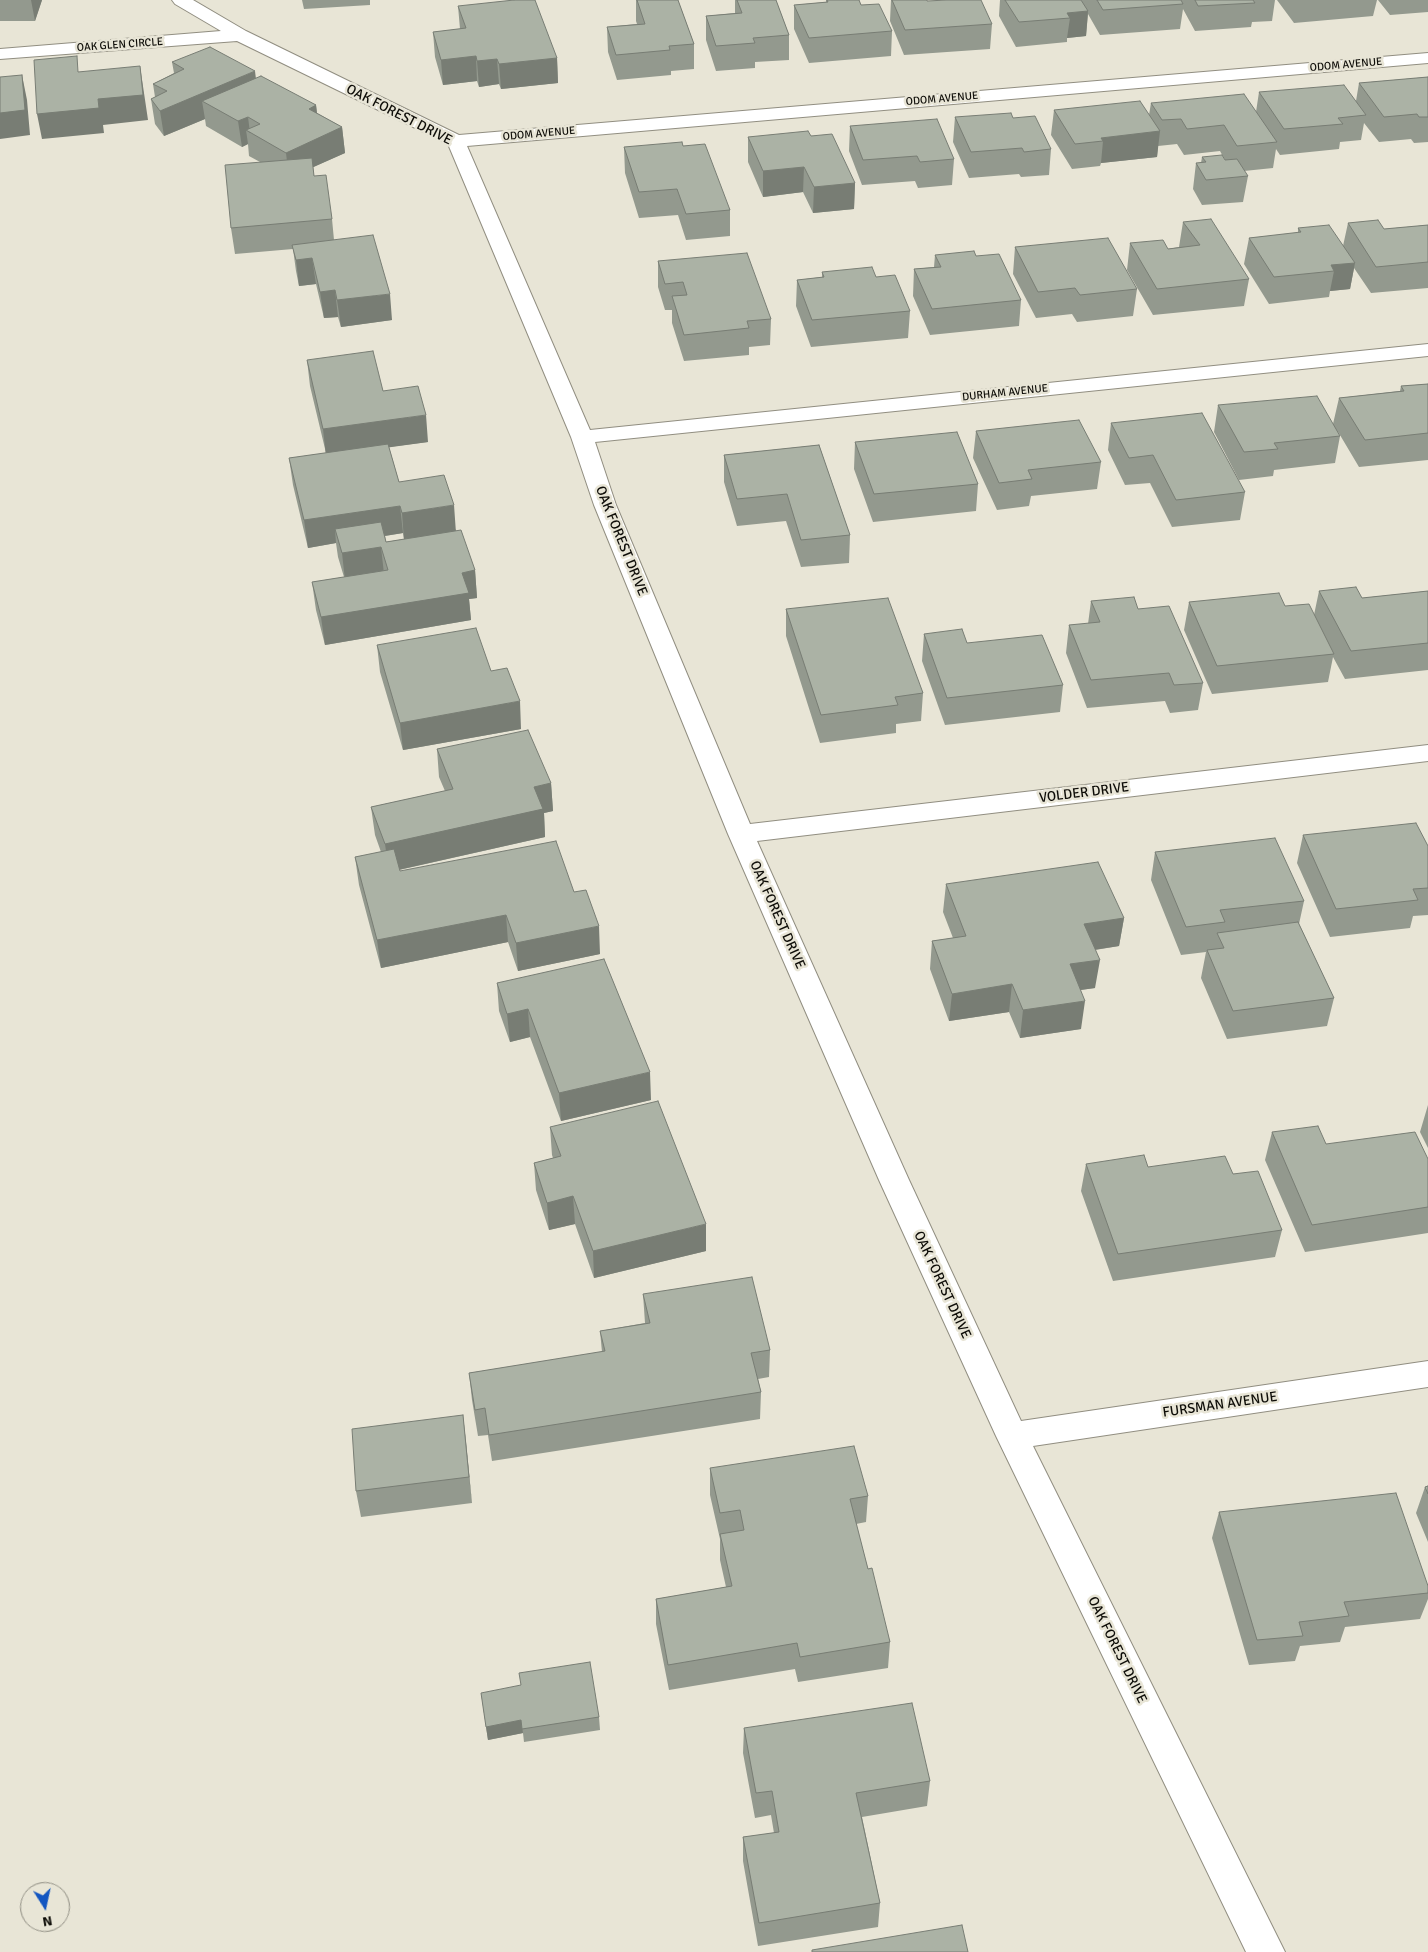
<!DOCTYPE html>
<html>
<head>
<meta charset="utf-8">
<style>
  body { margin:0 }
  #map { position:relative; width:1428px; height:1952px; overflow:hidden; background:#e8e5d6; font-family:Signika,sans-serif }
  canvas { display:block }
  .north { position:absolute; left:20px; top:1882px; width:50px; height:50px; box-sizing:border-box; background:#e8e5d6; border:1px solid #918f84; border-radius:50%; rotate:170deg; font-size:14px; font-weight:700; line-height:20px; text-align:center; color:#0e0d08 }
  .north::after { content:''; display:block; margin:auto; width:18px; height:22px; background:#1356c1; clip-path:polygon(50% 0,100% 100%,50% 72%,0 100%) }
</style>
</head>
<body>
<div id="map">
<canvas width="1428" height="1952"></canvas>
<div class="north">N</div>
</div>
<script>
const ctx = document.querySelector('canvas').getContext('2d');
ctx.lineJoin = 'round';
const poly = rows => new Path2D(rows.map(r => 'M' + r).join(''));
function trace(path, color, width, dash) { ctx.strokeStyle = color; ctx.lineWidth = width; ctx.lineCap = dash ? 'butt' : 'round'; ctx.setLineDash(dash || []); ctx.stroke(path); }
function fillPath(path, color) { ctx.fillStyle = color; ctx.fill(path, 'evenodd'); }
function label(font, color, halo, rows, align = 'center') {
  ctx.font = font + ' Signika,sans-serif'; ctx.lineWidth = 5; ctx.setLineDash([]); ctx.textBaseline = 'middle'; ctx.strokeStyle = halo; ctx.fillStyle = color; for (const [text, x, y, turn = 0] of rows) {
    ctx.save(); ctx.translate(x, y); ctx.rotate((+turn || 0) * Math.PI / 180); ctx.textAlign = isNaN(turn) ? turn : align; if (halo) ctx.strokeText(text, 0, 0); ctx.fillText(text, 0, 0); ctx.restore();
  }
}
const street = poly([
  [172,0,193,0,246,31,459,135,1428,53,1428,63,467,146,590,430,1428,344,1428,356,595,442,616,505,750,824,1428,745,1428,761,757,841,909,1180,1021,1421,1428,1361,1428,1387,1033,1446,1285,1952,1246,1952,996,1436,879,1180,728,834,594,505,571,437,448,144,237,41,0,59,0,49,221,31,175,4,172,0]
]);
const wall = poly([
  [0,0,42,0,35,21,0,21],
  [302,0,370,0,370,5,304,9],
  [636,0,678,0,694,44,694,69,671,71,671,75,617,80,608,52,607,27,637,24,636,21],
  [735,0,776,0,789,35,789,60,755,62,755,68,716,71,706,40,706,16,735,13],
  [826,0,859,0,861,5,892,31,891,56,809,63,794,29,794,5,826,2],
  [891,0,927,0,927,1,992,24,990,49,904,55,890,21],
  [1000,0,1081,0,1082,1,1082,0,1275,0,1272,21,1252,22,1251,27,1195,31,1183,9,1180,29,1100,35,1088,14,1086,36,1067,38,1067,42,1016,47,999,16],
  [1277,0,1377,0,1373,16,1294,23],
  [1378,0,1428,0,1428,12,1390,15],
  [458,6,557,58,558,83,501,89,499,84,479,87,477,81,443,85,435,57,433,32,460,29],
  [172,62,256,78,316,105,317,113,342,127,345,153,313,167,314,176,332,219,334,240,392,320,341,327,338,317,324,318,316,284,299,286,296,271,293,249,235,254,231,228,260,162,249,156,248,144,242,147,206,126,205,119,164,136,155,124,151,99,155,97,153,84,174,73],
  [1428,77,1428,142,1414,143,1411,139,1379,142,1364,123,1361,140,1340,142,1339,149,1280,155,1276,149,1273,168,1244,171,1248,176,1243,202,1202,205,1193,189,1196,163,1201,163,1202,157,1225,160,1220,151,1184,155,1177,144,1158,146,1157,157,1101,163,1100,166,1072,169,1051,135,1054,110,1149,115,1151,103,1256,112,1259,92,1356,101,1359,83],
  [955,117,1013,118,1051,149,1049,175,1021,177,1019,174,969,178,953,142],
  [850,126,954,159,952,185,918,188,915,181,862,185,849,151],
  [811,136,855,183,854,209,813,213,803,192,763,197,748,162,748,137],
  [683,146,730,210,730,236,686,240,678,215,639,218,625,173,624,147],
  [1183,222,1249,279,1244,306,1153,315,1127,270,1130,243,1168,249,1179,247],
  [1348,223,1384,229,1428,225,1428,288,1371,293,1354,268,1350,289,1330,291,1329,297,1269,304,1244,264,1249,238,1298,233,1298,228,1343,246],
  [1015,247,1137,289,1133,316,1077,322,1072,314,1036,318,1013,274],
  [935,255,976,256,1021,300,1019,326,930,335,913,296,914,269,934,267],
  [658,261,771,319,770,345,749,347,749,355,684,361,672,323,672,310,665,310,658,287],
  [822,272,910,311,908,338,811,347,796,306,797,280,822,277],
  [307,360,383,391,428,442,389,447,399,482,456,530,475,570,477,598,469,599,471,620,325,645,316,610,312,582,344,577,338,557,336,543,308,548,293,485,289,458,326,453,310,386],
  [403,533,404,539,386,542,385,536],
  [1428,384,1428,460,1359,467,1337,430,1340,436,1335,463,1274,470,1273,476,1239,480,1214,432,1218,405,1333,424,1339,398,1400,391,1401,386],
  [1111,423,1245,492,1240,520,1172,527,1150,483,1125,485,1108,450],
  [976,431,1101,462,1097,489,1031,496,1029,506,997,510,973,458],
  [855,442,978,484,976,511,873,522,854,469],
  [819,445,850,535,849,563,801,567,786,521,737,526,724,482,724,455],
  [1319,591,1362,598,1428,591,1428,670,1345,679,1333,657,1328,682,1212,694,1184,630,1189,602,1285,606,1314,615],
  [1091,601,1138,609,1203,683,1198,710,1170,713,1165,701,1087,708,1066,653,1069,625,1088,624],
  [786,609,923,693,921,721,896,724,896,733,820,743,786,636],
  [924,634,967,643,1063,685,1060,712,945,725,922,661],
  [377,645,491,671,521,729,403,750,380,672],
  [437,749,551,783,553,811,544,813,545,837,399,870,400,871,574,892,600,954,518,971,508,942,381,968,359,885,355,857,381,852,375,835,371,807,445,791,439,777],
  [1303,835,1428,846,1428,915,1413,916,1410,928,1330,937,1297,863],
  [1155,852,1304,901,1299,924,1334,998,1327,1026,1227,1039,1201,978,1206,952,1181,955,1151,880],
  [946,884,1124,918,1119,946,1095,950,1095,988,1080,990,1081,1029,1020,1038,1009,1012,949,1021,930,969,932,941,953,938,943,912],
  [497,983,651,1100,561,1121,530,1037,510,1042,499,1011],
  [1428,1105,1428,1148,1420,1132],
  [550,1127,706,1251,594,1278,575,1224,549,1230,536,1190,534,1163,553,1158,552,1155],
  [1272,1132,1326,1144,1428,1159,1428,1233,1305,1252,1265,1160],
  [1086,1164,1148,1167,1233,1174,1282,1230,1275,1257,1113,1281,1081,1191],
  [643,1294,770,1350,769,1377,758,1379,761,1392,760,1419,492,1461,488,1435,478,1436,472,1400,469,1373,602,1352,600,1331,645,1323],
  [463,1415,472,1503,361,1517,356,1491],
  [710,1468,868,1496,866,1522,856,1524,868,1569,890,1642,888,1668,798,1682,795,1669,669,1690,656,1624,656,1599,726,1587,720,1560,720,1539,710,1495],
  [1428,1486,1428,1542,1416,1513,1425,1487],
  [1219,1512,1428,1586,1428,1599,1420,1619,1345,1627,1340,1642,1300,1646,1295,1661,1249,1665,1212,1538],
  [481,1693,599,1717,600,1730,524,1742,523,1733,488,1740],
  [744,1728,930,1781,927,1806,862,1817,880,1903,878,1927,758,1946,743,1861,743,1837,774,1833,771,1815,755,1818,743,1753]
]);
const shadedWall = poly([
  [31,0,42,0,35,21],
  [1088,11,1086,36,1067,38,1070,18,1067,13],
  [476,56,477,81,443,85,441,60],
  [557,58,558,83,501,89,499,64],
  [497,59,499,84,479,87,477,61],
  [140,66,148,120,103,125,104,133,42,139,37,114],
  [255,71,258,96,202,101,205,119,164,136,160,111],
  [22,75,27,100,30,135,0,139,0,113],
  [316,105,319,131,309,109],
  [248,117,250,133,246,130,248,144,242,147,238,121],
  [342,127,345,153,289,178,286,153],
  [1160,131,1157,157,1101,163,1103,141,1101,138],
  [804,167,803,192,763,197,763,171],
  [855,183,854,209,813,213,814,187],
  [312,258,316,284,299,286,296,260],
  [1355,263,1350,289,1330,291,1334,271,1331,265],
  [335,290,338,317,324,318,320,292],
  [390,294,392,320,341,327,337,300],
  [426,415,428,442,326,456,323,429],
  [454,505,456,533,404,540,402,513],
  [400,506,403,533,339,543,335,529,336,543,308,548,304,520],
  [381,547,384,574,345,580,342,553],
  [475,570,477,598,469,599,471,620,325,645,321,617,462,573],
  [520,701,521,729,403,750,400,723],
  [551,783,553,811,544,813,545,837,389,872,385,844,534,787],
  [506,915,508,942,381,968,377,940],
  [1124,918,1119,946,1080,952,1084,924],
  [599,926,600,954,518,971,516,943],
  [1100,960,1095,988,1066,992,1070,964],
  [1012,984,1009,1012,949,1021,952,994],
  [1085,1001,1081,1029,1020,1038,1023,1010],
  [528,1009,530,1037,510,1042,507,1014],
  [650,1072,651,1100,561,1121,559,1093],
  [573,1196,575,1224,549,1230,547,1203],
  [706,1224,706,1251,594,1278,593,1251],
  [463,1415,466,1442,472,1503,469,1477],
  [521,1720,523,1733,488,1740,486,1727]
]);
const building = poly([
  [514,0,535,0,557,58,499,64,497,59,477,61,476,56,441,60,433,32,466,28,458,6,514,0],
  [637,0,678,0,694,44,669,46,670,50,616,55,607,27,645,24,637,0],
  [737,0,776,0,789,35,753,38,755,43,716,46,706,16,742,13,737,0],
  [827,0,859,0,861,5,879,4,892,31,809,38,794,5,828,2,827,0],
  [892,0,927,0,927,1,947,0,981,0,992,24,905,30,892,0],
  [1005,0,1081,0,1088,11,1067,13,1070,18,1019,22,1005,0],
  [1097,0,1181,0,1183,4,1103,10,1097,0],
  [1195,0,1253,0,1255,3,1198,6,1195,0],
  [210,47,255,71,160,111,151,99,167,91,153,84,184,69,172,62,210,47],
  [77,56,78,72,140,66,143,95,98,99,99,108,37,114,34,60,77,56],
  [22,75,25,110,0,113,0,77,22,75],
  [261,76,316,105,309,109,342,127,286,153,246,130,260,124,248,117,238,121,202,101,261,76],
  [1428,77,1428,117,1419,117,1417,114,1384,117,1359,83,1428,77],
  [1344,85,1366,115,1338,118,1343,124,1284,129,1259,92,1344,85],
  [1244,94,1277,142,1237,146,1224,125,1187,129,1181,119,1162,120,1151,103,1244,94],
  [1140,101,1160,131,1101,138,1103,141,1075,144,1054,110,1140,101],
  [1011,113,1013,118,1035,116,1051,149,1024,152,1022,148,971,152,955,117,1011,113],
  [937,119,954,159,920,162,917,156,863,160,850,126,937,119],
  [808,131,811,136,832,134,855,183,814,187,804,167,763,171,748,137,808,131],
  [682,142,683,146,705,144,730,210,686,214,677,189,639,192,624,147,682,142],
  [1222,155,1225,160,1237,159,1248,176,1206,180,1196,163,1206,162,1202,157,1222,155],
  [312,158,314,176,326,175,332,219,231,228,225,165,312,158],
  [1211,219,1249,279,1157,289,1130,243,1163,240,1168,249,1200,245,1183,222,1211,219],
  [1378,220,1384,229,1428,225,1428,262,1376,267,1348,223,1378,220],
  [1329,225,1355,263,1331,265,1334,271,1274,277,1249,238,1301,232,1298,228,1329,225],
  [373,235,390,294,337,300,335,290,320,292,312,258,296,260,292,245,373,235],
  [1108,238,1137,289,1080,295,1075,288,1038,292,1015,247,1108,238],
  [974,251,976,256,999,254,1021,300,932,309,914,269,941,267,935,255,974,251],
  [747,253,771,319,747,321,749,328,684,335,672,296,687,295,683,282,665,284,658,261,747,253],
  [872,267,876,277,895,275,910,311,812,320,797,280,824,277,822,272,872,267],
  [373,351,383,391,418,386,426,415,323,429,307,360,373,351],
  [1428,384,1428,433,1365,440,1339,398,1404,391,1401,386,1428,384],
  [1317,396,1340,436,1274,443,1278,449,1244,452,1218,405,1317,396],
  [1202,413,1245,492,1176,500,1153,455,1129,458,1111,423,1202,413],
  [1079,420,1101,462,1028,470,1032,479,999,483,976,431,1079,420],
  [957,432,978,484,874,494,855,442,957,432],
  [388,444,399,482,444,475,454,505,402,513,400,506,304,520,289,458,388,444],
  [819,445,850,535,801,540,787,494,737,499,724,455,819,445],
  [381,522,386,542,461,530,475,570,462,573,469,593,321,617,312,582,388,570,381,547,342,553,335,529,381,522],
  [1356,587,1362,598,1428,591,1428,643,1351,651,1319,591,1356,587],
  [1279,593,1285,606,1309,604,1334,654,1217,666,1189,602,1279,593],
  [1134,597,1138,609,1169,606,1203,683,1174,685,1169,673,1091,680,1069,625,1100,622,1091,601,1134,597],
  [888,598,923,693,895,697,898,705,821,715,786,609,888,598],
  [476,628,491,671,507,668,520,701,400,723,377,645,476,628],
  [962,629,967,643,1042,635,1063,685,947,698,924,634,962,629],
  [528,730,551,783,534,787,543,809,385,844,371,807,453,789,437,749,528,730],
  [1416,823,1428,846,1428,888,1413,889,1418,900,1336,909,1303,835,1416,823],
  [1275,838,1304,901,1220,910,1225,922,1186,927,1155,852,1275,838],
  [556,841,574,892,586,890,599,926,516,943,506,915,377,940,355,857,394,849,400,871,556,841],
  [1098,862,1124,918,1084,924,1100,960,1070,964,1085,1001,1023,1010,1012,984,952,994,932,941,966,936,946,884,1098,862],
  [1298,922,1334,998,1233,1011,1207,950,1224,948,1217,933,1298,922],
  [604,959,650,1072,559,1093,528,1009,507,1014,497,983,604,959],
  [658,1101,706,1224,593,1251,573,1196,547,1203,534,1163,561,1156,550,1127,658,1101],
  [1318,1126,1326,1144,1415,1132,1428,1159,1428,1207,1312,1225,1272,1132,1318,1126],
  [1144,1155,1148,1167,1225,1156,1233,1174,1258,1171,1282,1230,1118,1254,1086,1164,1144,1155],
  [752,1277,770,1350,751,1353,761,1392,489,1435,485,1408,475,1410,469,1373,605,1351,600,1331,650,1323,643,1294,752,1277],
  [463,1415,469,1477,356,1491,352,1429,463,1415],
  [854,1446,868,1496,850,1499,868,1569,872,1568,890,1642,800,1657,797,1643,668,1665,656,1599,732,1586,720,1534,744,1530,740,1510,720,1513,710,1468,854,1446],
  [1428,1486,1428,1494,1425,1487,1428,1486],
  [1396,1493,1428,1586,1428,1593,1344,1602,1349,1616,1299,1622,1303,1636,1257,1640,1219,1512,1396,1493],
  [590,1662,599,1717,522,1729,521,1720,486,1727,481,1693,521,1685,519,1673,590,1662],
  [912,1703,930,1781,856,1793,880,1903,759,1923,743,1837,779,1832,772,1791,756,1793,744,1728,912,1703],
  [962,1925,968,1952,812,1952,812,1950,962,1925]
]);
const farStreetnames = [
  ["OAK GLEN CIRCLE",120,45,-4],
  ["ODOM AVENUE",1346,65,-5],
  ["ODOM AVENUE",942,99,-5],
  ["ODOM AVENUE",539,134,-5],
  ["DURHAM AVENUE",1005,393,-6]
];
const streetNames = [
  ["OAK FOREST DRIVE",399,115,27],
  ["OAK FOREST DRIVE",621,541,68],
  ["VOLDER DRIVE",1084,793,-7],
  ["OAK FOREST DRIVE",777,915,66],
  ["OAK FOREST DRIVE",942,1285,65],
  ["FURSMAN AVENUE",1220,1405,-8],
  ["OAK FOREST DRIVE",1117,1650,64]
];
trace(street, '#918e81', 2);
fillPath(street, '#fff');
fillPath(wall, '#93998e');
fillPath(shadedWall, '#787d74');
fillPath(building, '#abb2a5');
trace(building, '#787d74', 1);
label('11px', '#0e0d08', '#e8e5d6', farStreetnames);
label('14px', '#0e0d08', '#e8e5d6', streetNames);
</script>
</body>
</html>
